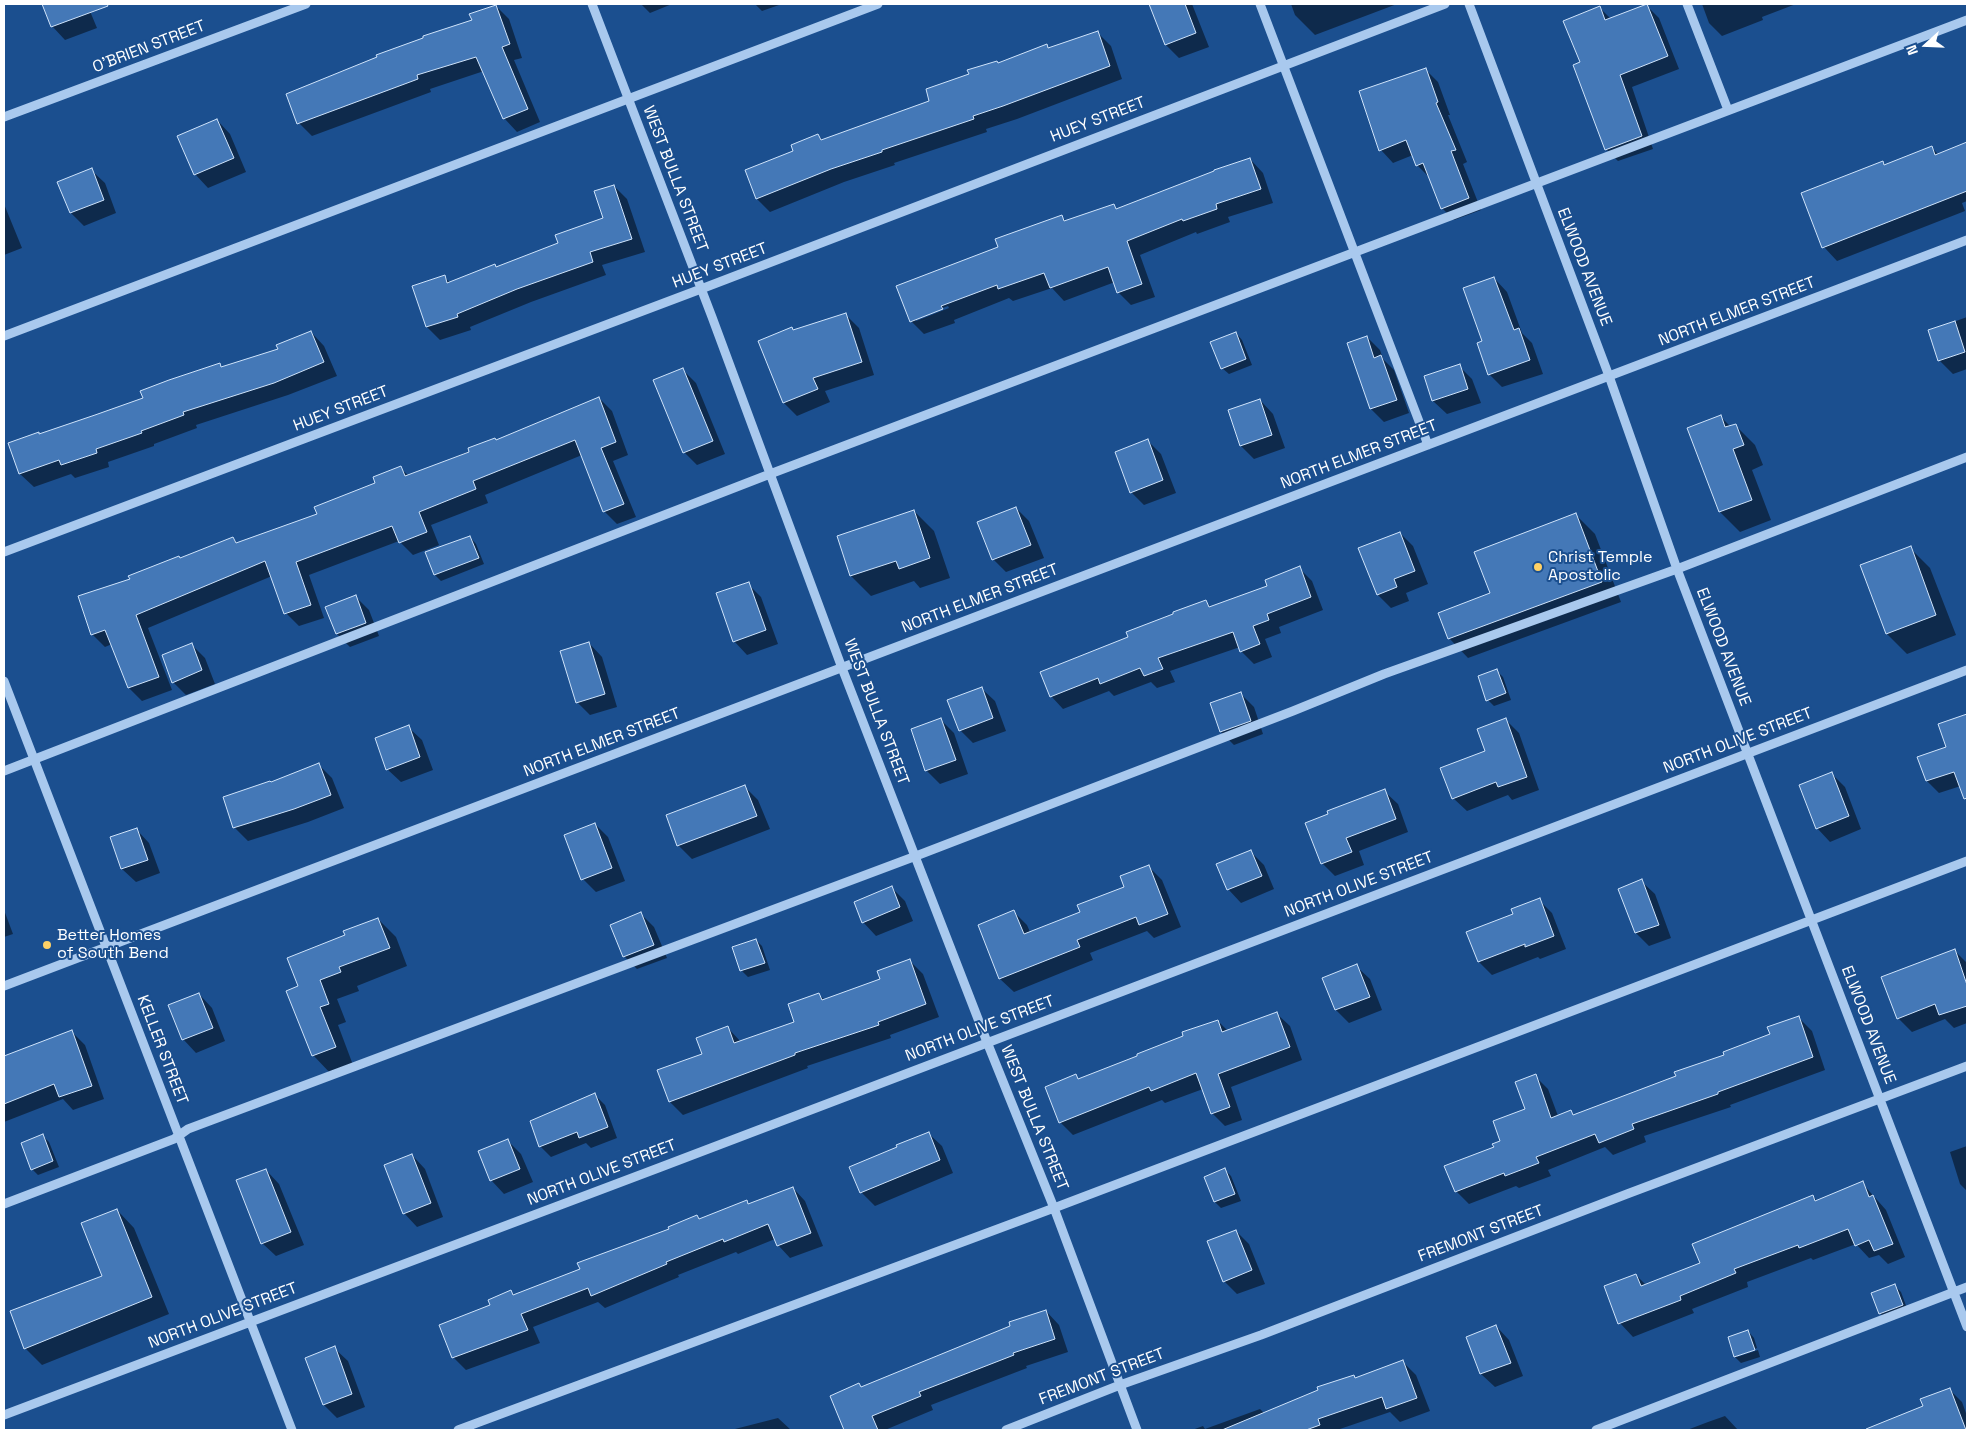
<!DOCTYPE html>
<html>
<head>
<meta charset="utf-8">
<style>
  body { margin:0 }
  #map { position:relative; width:1971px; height:1434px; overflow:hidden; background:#1b4f8f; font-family:"Space Grotesk",sans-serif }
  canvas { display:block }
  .frame { position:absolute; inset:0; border:5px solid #fff; pointer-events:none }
  .north { position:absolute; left:1901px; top:20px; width:50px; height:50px; -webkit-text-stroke:4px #1b4f8f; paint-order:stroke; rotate:250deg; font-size:14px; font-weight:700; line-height:20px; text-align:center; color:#fff }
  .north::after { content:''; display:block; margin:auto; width:18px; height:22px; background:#fff; clip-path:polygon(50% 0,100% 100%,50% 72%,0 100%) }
</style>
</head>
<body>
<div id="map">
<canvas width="1971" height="1434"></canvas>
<div class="frame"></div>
<div class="north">N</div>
</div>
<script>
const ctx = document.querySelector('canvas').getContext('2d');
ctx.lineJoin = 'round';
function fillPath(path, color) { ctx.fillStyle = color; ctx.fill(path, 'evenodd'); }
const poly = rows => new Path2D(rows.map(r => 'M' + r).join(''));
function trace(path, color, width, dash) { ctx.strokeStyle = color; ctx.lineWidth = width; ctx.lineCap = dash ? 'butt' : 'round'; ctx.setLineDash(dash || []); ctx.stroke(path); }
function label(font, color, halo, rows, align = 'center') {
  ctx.font = font + ' "Space Grotesk",sans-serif'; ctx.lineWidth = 4; ctx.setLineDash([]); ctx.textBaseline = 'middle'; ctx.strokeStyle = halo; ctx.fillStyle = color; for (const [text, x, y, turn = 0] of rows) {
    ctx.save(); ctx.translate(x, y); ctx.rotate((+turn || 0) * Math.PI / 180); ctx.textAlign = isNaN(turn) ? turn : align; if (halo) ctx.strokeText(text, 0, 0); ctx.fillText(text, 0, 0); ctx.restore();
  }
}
const shadow = poly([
  [43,4,87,4,97,28,65,40,52,26],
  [641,4,672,4,650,13],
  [755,4,778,4,779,5,762,11],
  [1150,4,1192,4,1209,47,1179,58,1166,45],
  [1291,4,1397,4,1315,35,1295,15],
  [1702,4,1796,4,1762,17,1763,20,1722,36,1709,23],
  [1646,5,1659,18,1679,69,1632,87,1653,149,1618,161,1606,149,1581,63,1599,7,1611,19],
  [496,6,509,19,522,58,514,60,540,122,517,132,504,118,484,71,430,89,431,92,312,136,299,123,378,58,473,21],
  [1098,33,1111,46,1122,79,1017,119,986,129,987,132,894,163,895,165,844,182,770,212,757,199,795,152,818,136,823,140,931,101,970,75,1046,45,1050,49],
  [1425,69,1438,82,1450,115,1448,115,1467,162,1463,164,1481,210,1454,220,1442,208,1430,178,1417,165,1413,155,1393,163,1381,150],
  [217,120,230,134,246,172,208,188,195,174],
  [1967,143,1967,201,1962,203,1965,211,1837,261,1824,247,1883,162,1886,166,1932,148,1939,155],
  [1250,159,1263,173,1273,203,1228,217,1230,222,1197,234,1196,232,1140,255,1155,297,1131,305,1118,292,1115,282,1064,301,1052,288,1013,301,1009,298,954,320,955,323,924,334,911,321,1000,248,1061,216,1067,222,1113,205,1118,210],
  [948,306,949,308,916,321,916,318],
  [91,170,105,183,116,213,84,226,71,213],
  [614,186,627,199,645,252,602,265,606,275,531,302,470,327,471,330,440,340,427,327,444,277,451,283,495,266,498,268,559,244,604,219],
  [4,204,22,248,4,255],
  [1494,278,1507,292,1522,333,1532,343,1543,374,1502,387,1489,374],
  [845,314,859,328,874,375,825,391,830,402,797,416,784,403,792,329,794,331],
  [1967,317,1967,369,1953,374,1939,360,1929,331],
  [311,332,324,346,337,376,288,395,196,425,197,428,154,444,154,446,108,462,109,467,75,478,71,474,34,487,20,474,9,444,38,433,40,435,145,398,219,364,223,368,279,349],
  [1236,333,1242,340,1252,365,1229,374,1222,368],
  [1367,337,1380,350,1383,359,1394,370,1409,413,1384,422,1371,409,1348,343],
  [1459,366,1472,379,1481,403,1447,414,1433,401,1426,377],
  [683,370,696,383,725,454,697,465,684,452],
  [599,398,612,411,628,455,613,461,636,517,617,524,604,511,582,455,485,495,488,503,431,525,439,545,413,555,399,541,309,575,324,618,299,626,286,613,272,576,148,628,172,690,142,701,129,688,112,644,105,647,92,634,131,580,233,538,238,544,319,515,377,484,400,468,409,476],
  [1260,400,1273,414,1285,448,1254,459,1241,446],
  [1721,417,1731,427,1735,425,1755,445,1763,465,1752,470,1771,520,1740,532,1720,512],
  [1148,441,1161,454,1176,493,1144,505,1131,492],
  [1016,508,1029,521,1044,558,1006,572,993,559],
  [914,511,934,531,950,578,920,588,914,581,871,596,851,576,838,537],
  [1576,515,1595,534,1621,602,1468,658,1449,638],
  [1400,533,1413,546,1428,584,1406,593,1409,601,1391,608,1378,595],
  [470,537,476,544,484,564,441,581,435,575],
  [1910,548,1930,568,1956,635,1907,654,1887,634],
  [1299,568,1312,581,1323,610,1279,627,1281,633,1265,639,1272,657,1254,664,1241,651,1240,647,1170,671,1175,682,1157,688,1151,682,1114,696,1109,691,1063,709,1051,696,1130,638,1206,602,1212,608,1269,586],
  [748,584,761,597,778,644,747,655,734,641],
  [356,597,369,610,379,636,350,647,337,634],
  [589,643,602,657,617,707,590,715,577,702],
  [192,645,205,658,215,684,186,695,173,682],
  [1496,670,1503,677,1511,700,1494,706,1488,700],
  [981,688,995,701,1006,731,973,743,960,730],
  [1241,694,1254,707,1263,734,1234,745,1221,732,1212,704],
  [1967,715,1967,784,1939,793,1927,781,1919,758,1948,748,1940,725],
  [941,720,954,733,968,774,940,784,926,770],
  [1506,720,1519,733,1539,790,1512,800,1508,795,1467,811,1453,798,1486,752],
  [408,727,422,740,433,770,401,782,387,769],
  [319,765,332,778,344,808,308,822,248,841,234,827,271,784],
  [1832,774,1845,787,1861,829,1830,842,1817,828],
  [745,787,758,800,770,829,692,859,678,845],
  [1384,791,1398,804,1408,832,1359,851,1364,865,1335,876,1322,863],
  [595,824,608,837,625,881,596,892,583,879],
  [136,829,149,843,160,873,136,882,122,869,112,838],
  [1251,852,1264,865,1274,889,1241,903,1228,889],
  [1149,867,1162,880,1181,927,1154,938,1147,931,1090,953,1093,960,1014,992,1000,979,980,925,1014,912,1027,925,1030,932,1081,913,1126,888],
  [1641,881,1655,894,1671,938,1649,946,1636,933],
  [892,888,905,901,913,921,876,936,863,922],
  [1539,900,1552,913,1566,949,1540,959,1538,957,1492,975,1479,962,1515,915],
  [4,910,13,934,4,937],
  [641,914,654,927,667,958,637,969,624,956],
  [378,919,396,937,407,966,357,986,359,991,337,999,346,1022,338,1025,353,1065,331,1074,313,1055,299,987,346,936],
  [756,940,762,946,770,970,748,977,742,971,734,948],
  [1954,950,1967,963,1967,1023,1954,1028,1945,1019,1912,1032,1898,1018],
  [910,961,923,974,939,1017,890,1035,891,1038,807,1066,808,1068,683,1115,670,1102,704,1055,728,1028,741,1042,796,1023,819,995,825,1000,882,980],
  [1356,966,1370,979,1382,1010,1349,1023,1336,1010],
  [199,994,212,1008,225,1041,196,1053,183,1039],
  [1276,1013,1290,1026,1302,1060,1231,1087,1242,1120,1225,1126,1212,1113,1203,1089,1165,1103,1162,1100,1073,1135,1060,1122,1076,1076,1079,1079,1185,1037,1218,1021,1228,1031],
  [1799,1018,1812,1031,1825,1070,1730,1105,1731,1107,1644,1136,1646,1142,1613,1155,1605,1147,1548,1170,1551,1176,1519,1188,1516,1186,1469,1204,1456,1191,1502,1142,1526,1110,1535,1076,1548,1089,1558,1116,1571,1112,1575,1116,1678,1077,1771,1035],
  [72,1032,85,1045,104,1099,73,1110,63,1099,4,1122,4,1057],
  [595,1095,605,1105,617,1138,591,1148,586,1143,551,1157,540,1146],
  [928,1133,942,1146,953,1173,875,1206,861,1192,899,1148],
  [43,1136,49,1142,59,1167,38,1175,32,1169],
  [508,1141,521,1154,533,1182,504,1194,491,1180],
  [1967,1146,1967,1191,1960,1184,1950,1152],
  [412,1155,425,1169,443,1217,417,1227,404,1213],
  [266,1170,279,1184,304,1245,276,1256,262,1243],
  [1225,1170,1231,1176,1241,1201,1221,1208,1215,1202,1206,1177],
  [1862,1183,1886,1210,1905,1257,1888,1264,1879,1255,1869,1258,1856,1244,1813,1260,1811,1258,1747,1282,1748,1287,1692,1309,1694,1313,1633,1337,1620,1323,1605,1287,1636,1275,1646,1285,1702,1263,1813,1196,1817,1201],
  [793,1188,805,1201,823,1246,790,1258,778,1245,775,1239,738,1254,736,1252,678,1275,679,1277,605,1308,598,1302,533,1327,540,1343,466,1370,453,1357,492,1305,511,1292,515,1295,582,1270,697,1217,700,1220,746,1202,749,1205],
  [117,1210,134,1228,169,1314,42,1365,25,1348,104,1276],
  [1236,1231,1249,1244,1265,1284,1237,1294,1224,1281],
  [1894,1285,1901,1292,1908,1311,1886,1320,1880,1313],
  [1046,1311,1059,1325,1068,1352,1026,1366,1027,1368,931,1405,933,1410,885,1430,845,1430,831,1396,859,1385,862,1388],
  [1496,1326,1509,1340,1523,1376,1495,1387,1481,1374,1467,1338],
  [1748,1331,1754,1338,1757,1348,1737,1355,1737,1357,1758,1350,1760,1357,1741,1363,1735,1357],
  [334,1348,348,1361,365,1407,337,1418,324,1405],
  [1403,1362,1416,1375,1430,1411,1400,1422,1390,1412,1337,1430,1192,1430,1203,1426,1205,1429,1260,1409,1264,1413],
  [1949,1389,1962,1402,1967,1416,1967,1430,1872,1430,1872,1428,1925,1407],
  [1725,1416,1738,1430,1687,1430,1708,1422],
  [778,1418,791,1430,731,1430]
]);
const building = poly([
  [42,4,107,4,108,6,51,27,42,4],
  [1149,4,1185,4,1196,33,1165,45,1149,4],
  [1647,4,1668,56,1620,75,1642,136,1605,150,1573,65,1580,62,1563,21,1600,6,1605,20,1647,4],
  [496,5,510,44,502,47,528,109,503,119,476,57,417,75,418,79,297,124,286,94,377,57,376,55,423,38,423,36,472,20,469,14,496,5],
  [1098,31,1110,66,1003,106,973,116,974,119,882,150,882,152,831,169,756,199,745,170,793,151,791,145,818,134,821,140,929,101,926,89,969,74,967,70,997,61,998,63,1047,44,1048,48,1098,31],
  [1426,68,1438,102,1436,103,1456,150,1451,151,1469,198,1441,209,1423,163,1416,166,1406,140,1379,151,1359,91,1426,68],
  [217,119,234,158,194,175,177,136,217,119],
  [1967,142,1967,191,1822,248,1801,193,1883,161,1884,165,1932,146,1935,155,1967,142],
  [1250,158,1261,189,1216,204,1217,209,1183,221,1182,219,1127,241,1142,284,1117,293,1108,267,1050,288,1044,273,998,289,997,285,941,306,943,309,910,322,896,286,998,247,995,239,1062,215,1064,221,1114,204,1116,209,1214,171,1214,170,1250,158],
  [92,168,104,200,70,213,57,182,92,168],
  [614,185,632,239,590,252,593,262,517,289,457,314,458,317,426,327,412,286,445,275,447,283,495,264,496,267,558,243,555,235,603,218,594,191,614,185],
  [1494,277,1514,330,1519,328,1530,360,1488,375,1477,343,1482,341,1463,288,1494,277],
  [846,313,862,362,813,378,818,389,783,403,758,341,792,327,793,330,846,313],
  [1955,321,1965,352,1938,361,1928,330,1955,321],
  [311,331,324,362,274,383,183,412,184,415,141,431,142,433,96,449,97,453,61,465,59,460,19,474,8,443,39,432,39,434,95,415,143,398,140,391,169,380,220,363,221,367,278,349,276,345,311,331],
  [1236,332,1246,359,1221,369,1210,342,1236,332],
  [1367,336,1374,358,1381,355,1397,400,1370,409,1347,343,1367,336],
  [1460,364,1468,389,1432,401,1424,376,1460,364],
  [683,368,713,441,683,453,653,380,683,368],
  [599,397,616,442,601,448,624,504,603,512,575,440,473,481,476,489,419,512,427,532,399,543,392,526,296,562,311,605,284,614,265,561,136,615,159,677,128,688,105,630,91,635,78,596,130,579,128,576,179,556,180,558,233,537,236,543,317,514,314,507,375,483,373,477,401,466,405,476,469,452,468,448,495,438,496,440,599,397],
  [1260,399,1272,435,1240,446,1228,410,1260,399],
  [1721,415,1725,427,1736,424,1744,445,1733,449,1752,500,1719,512,1687,428,1721,415],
  [1148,439,1163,480,1130,493,1115,452,1148,439],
  [1016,507,1031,545,992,560,977,522,1016,507],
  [914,510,930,558,899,569,896,561,850,576,837,536,914,510],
  [1576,513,1602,582,1448,639,1438,613,1490,593,1474,552,1576,513],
  [1400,532,1415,571,1394,579,1397,587,1377,595,1358,548,1400,532],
  [470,536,479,558,434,575,425,552,470,536],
  [1911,546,1936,615,1886,634,1860,565,1911,546],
  [1300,566,1311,597,1267,614,1269,620,1253,626,1260,644,1240,652,1233,632,1158,658,1163,669,1144,676,1140,668,1100,684,1098,678,1050,697,1040,672,1128,637,1126,632,1173,614,1173,612,1206,600,1209,607,1267,586,1265,580,1300,566],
  [749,582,766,630,733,642,716,593,749,582],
  [356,595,366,623,336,634,325,607,356,595],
  [589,642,605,694,576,703,560,651,589,642],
  [192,643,202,670,172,683,162,655,192,643],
  [1497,669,1506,693,1486,701,1478,676,1497,669],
  [982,687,993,718,959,731,947,700,982,687],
  [1241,692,1251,721,1220,732,1210,703,1241,692],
  [1967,714,1967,798,1964,799,1954,772,1926,781,1917,757,1946,747,1938,724,1967,714],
  [941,718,956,760,925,771,911,729,941,718],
  [1506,718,1527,777,1498,787,1496,782,1452,799,1440,768,1485,751,1477,729,1506,718],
  [409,725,420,757,386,770,375,738,409,725],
  [319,763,331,795,294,809,233,828,223,797,270,781,271,782,319,763],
  [1832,772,1849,816,1816,829,1799,785,1832,772],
  [745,785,757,816,677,846,666,815,745,785],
  [1385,789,1396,819,1346,838,1352,852,1321,864,1305,823,1328,814,1327,811,1385,789],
  [595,823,612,868,581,880,564,835,595,823],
  [137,828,148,860,121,869,110,837,137,828],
  [1251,850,1262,876,1227,890,1216,864,1251,850],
  [1149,865,1168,914,1139,925,1136,917,1077,940,1080,947,999,979,978,925,1014,910,1024,934,1080,912,1077,905,1124,887,1120,876,1149,865],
  [1642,879,1659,925,1635,933,1618,889,1642,879],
  [892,886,900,907,862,923,854,902,892,886],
  [1540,898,1554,936,1525,947,1525,944,1478,962,1466,932,1513,914,1511,909,1540,898],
  [641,912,654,945,623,957,610,925,641,912],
  [378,918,390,948,339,967,341,972,320,980,329,1004,320,1007,336,1047,312,1056,286,991,298,986,287,958,345,935,343,931,378,918],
  [756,939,765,963,740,971,732,947,756,939],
  [1955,949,1967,985,1967,1006,1939,1015,1935,1004,1897,1019,1881,977,1955,949],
  [910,959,926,1004,878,1022,879,1025,795,1053,795,1055,669,1102,657,1070,702,1054,696,1038,728,1026,734,1043,794,1022,788,1004,819,993,822,1000,880,979,877,971,910,959],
  [1357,964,1370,997,1335,1010,1322,978,1357,964],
  [199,993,213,1028,182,1040,168,1005,199,993],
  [1277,1012,1290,1047,1218,1074,1230,1107,1211,1114,1196,1073,1151,1091,1149,1087,1059,1123,1045,1087,1076,1074,1078,1079,1137,1056,1137,1054,1183,1036,1182,1032,1218,1020,1222,1032,1277,1012],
  [1799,1016,1813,1057,1718,1092,1718,1094,1632,1124,1634,1129,1599,1143,1595,1134,1536,1157,1539,1163,1505,1176,1504,1173,1455,1192,1444,1166,1494,1147,1492,1144,1500,1141,1493,1121,1525,1109,1515,1082,1536,1074,1551,1118,1571,1110,1573,1115,1676,1076,1674,1072,1724,1055,1723,1052,1770,1034,1767,1027,1799,1016],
  [72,1030,92,1086,59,1097,54,1084,4,1104,4,1056,72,1030],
  [595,1093,608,1127,579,1138,577,1132,539,1147,530,1121,595,1093],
  [929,1132,940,1160,860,1193,849,1167,897,1147,896,1145,929,1132],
  [43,1134,53,1161,31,1170,21,1143,43,1134],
  [508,1139,520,1169,490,1181,478,1151,508,1139],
  [412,1154,431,1203,403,1214,384,1165,412,1154],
  [1225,1168,1235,1194,1214,1202,1204,1177,1225,1168],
  [266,1169,291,1232,261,1244,236,1180,266,1169],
  [1863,1181,1869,1197,1873,1195,1893,1244,1874,1251,1869,1240,1855,1246,1848,1229,1799,1248,1798,1245,1734,1269,1736,1273,1680,1296,1681,1300,1618,1324,1604,1286,1636,1274,1641,1286,1700,1263,1692,1244,1813,1195,1815,1201,1863,1181],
  [793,1187,811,1233,777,1246,768,1224,724,1242,723,1239,666,1262,667,1264,591,1296,588,1288,521,1314,528,1330,452,1358,439,1325,490,1305,488,1300,511,1290,513,1295,580,1269,577,1263,669,1229,668,1227,697,1215,699,1219,747,1200,748,1204,793,1187],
  [117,1209,152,1297,24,1349,10,1311,102,1276,81,1223,117,1209],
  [1236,1230,1252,1270,1223,1282,1207,1241,1236,1230],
  [1895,1284,1903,1305,1879,1314,1871,1293,1895,1284],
  [1046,1310,1055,1339,1013,1353,1014,1355,919,1392,921,1396,872,1416,878,1430,844,1430,830,1396,859,1383,861,1387,1010,1326,1009,1322,1046,1310],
  [1496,1325,1511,1363,1480,1374,1466,1337,1496,1325],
  [1748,1330,1755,1350,1734,1357,1728,1337,1748,1330],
  [335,1346,352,1394,323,1405,305,1358,335,1346],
  [1403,1360,1417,1398,1386,1409,1382,1397,1318,1419,1320,1425,1306,1430,1222,1430,1318,1390,1317,1387,1354,1375,1355,1378,1403,1360],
  [1950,1388,1966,1430,1866,1430,1866,1429,1923,1406,1920,1399,1950,1388]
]);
const minor = poly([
  [592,4,712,317,842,668,987,1042,1054,1208,1137,1430],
  [1260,4,1428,445],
  [1469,4,1609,376,1677,569,1967,1327],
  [1687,4,1728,110],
  [4,117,306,4],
  [4,336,878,4],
  [4,552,701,289,1445,4],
  [4,681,292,1430],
  [4,771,770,474,1967,20],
  [4,986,1967,240],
  [4,1204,174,1139,188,1129,916,856,1293,711,1384,674,1677,569,1967,457],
  [4,1415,661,1167,1967,670],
  [458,1430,1054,1208,1967,861],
  [1006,1430,1120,1385,1261,1335,1627,1194,1967,1066],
  [1596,1430,1967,1287]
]);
const markers = [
  [1538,567,5,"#ffd166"],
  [47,945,5,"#ffd166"]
];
const streetNames = [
  ["O'BRIEN STREET",149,47,-21],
  ["HUEY STREET",1098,120,-21],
  ["WEST BULLA STREET",675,179,69],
  ["HUEY STREET",720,266,-21],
  ["ELWOOD AVENUE",1584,267,69],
  ["NORTH ELMER STREET",1737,312,-21],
  ["HUEY STREET",341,409,-21],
  ["NORTH ELMER STREET",1359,455,-21],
  ["NORTH ELMER STREET",980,599,-21],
  ["ELWOOD AVENUE",1723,647,69],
  ["WEST BULLA STREET",876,712,69],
  ["NORTH OLIVE STREET",1738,741,-21],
  ["NORTH ELMER STREET",602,743,-21],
  ["NORTH OLIVE STREET",1359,885,-21],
  ["ELWOOD AVENUE",1868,1025,69],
  ["NORTH OLIVE STREET",980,1029,-21],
  ["KELLER STREET",162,1050,69],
  ["WEST BULLA STREET",1034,1118,68],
  ["NORTH OLIVE STREET",602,1173,-21],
  ["FREMONT STREET",1481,1234,-21],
  ["NORTH OLIVE STREET",223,1316,-21],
  ["FREMONT STREET",1102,1377,-21]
];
const poiNames = [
  ["Christ Temple",1548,558],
  ["Apostolic",1548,576],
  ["Better Homes",57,936],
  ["of South Bend",57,954]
];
fillPath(shadow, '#0007');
fillPath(building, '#4478b7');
trace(building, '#cfe3fa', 1);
trace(minor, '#a9c9ee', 9);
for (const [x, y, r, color] of markers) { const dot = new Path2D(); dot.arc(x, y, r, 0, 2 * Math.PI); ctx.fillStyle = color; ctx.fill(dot); trace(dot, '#1b4f8f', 2); }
label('16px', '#fff', '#1b4f8f', streetNames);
label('16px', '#fff', '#1b4f8f', poiNames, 'left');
</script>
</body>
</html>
